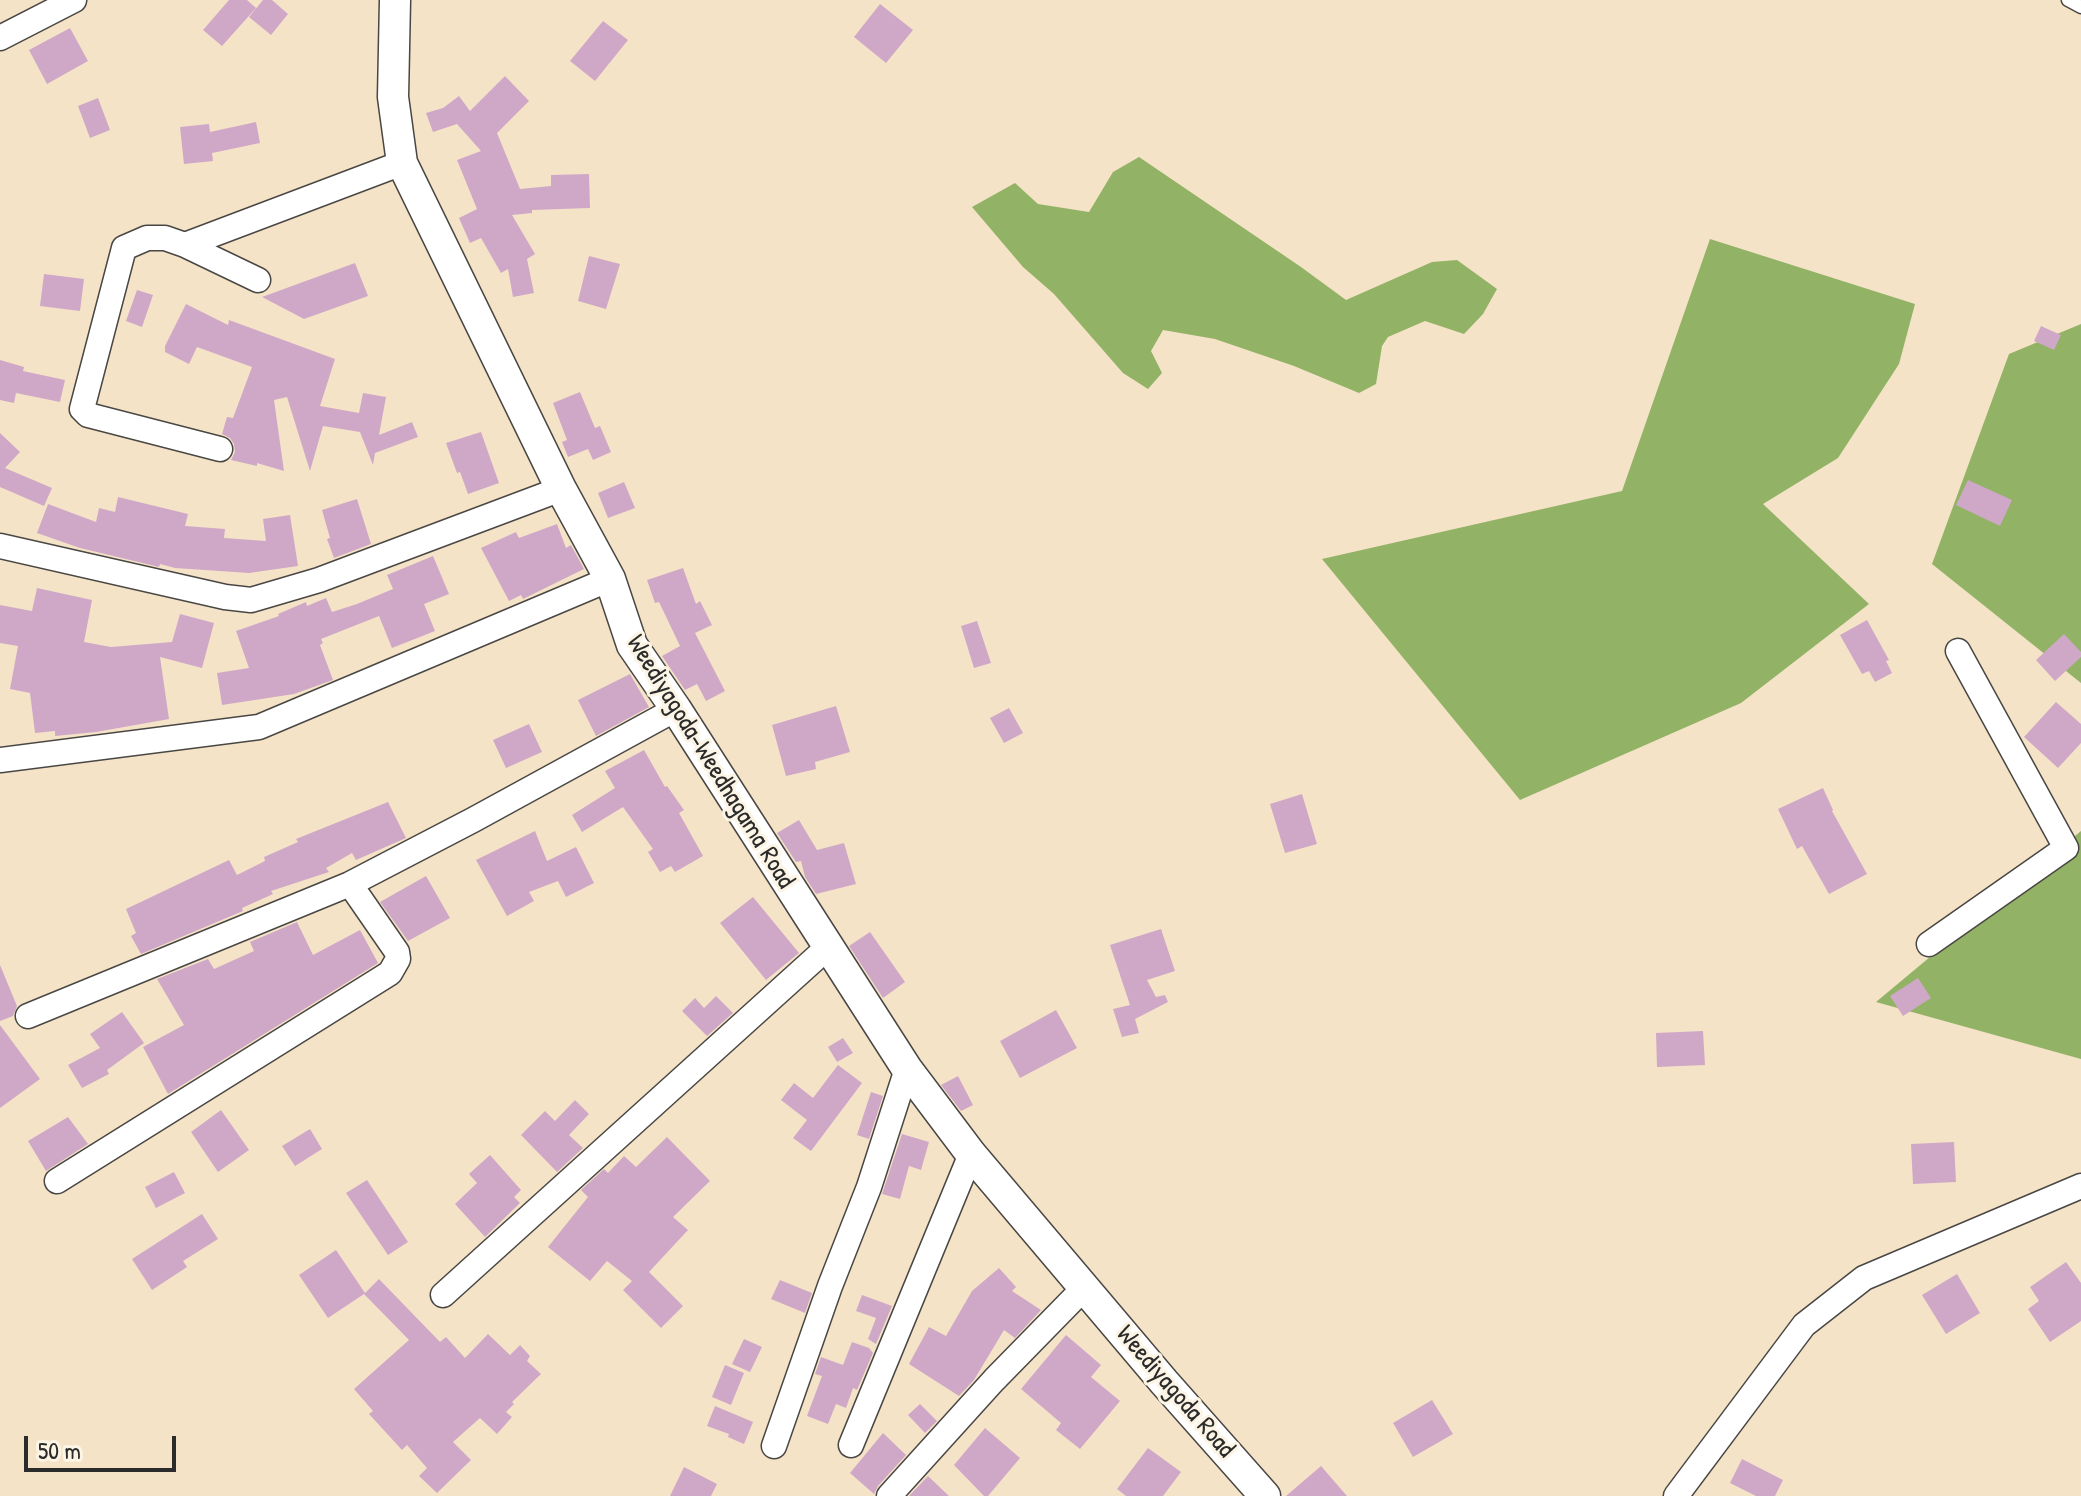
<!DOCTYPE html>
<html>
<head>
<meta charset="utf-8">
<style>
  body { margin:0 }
  #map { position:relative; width:2081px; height:1496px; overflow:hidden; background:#f5e3c8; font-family:"Patrick Hand",sans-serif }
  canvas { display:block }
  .scale { position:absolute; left:24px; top:1436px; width:152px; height:36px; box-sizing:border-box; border:4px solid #2b2b2b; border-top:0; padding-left:10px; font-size:24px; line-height:28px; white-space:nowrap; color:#2b2b2b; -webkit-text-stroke:6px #fcf5e5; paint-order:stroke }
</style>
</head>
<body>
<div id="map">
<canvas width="2081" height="1496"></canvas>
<div class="scale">50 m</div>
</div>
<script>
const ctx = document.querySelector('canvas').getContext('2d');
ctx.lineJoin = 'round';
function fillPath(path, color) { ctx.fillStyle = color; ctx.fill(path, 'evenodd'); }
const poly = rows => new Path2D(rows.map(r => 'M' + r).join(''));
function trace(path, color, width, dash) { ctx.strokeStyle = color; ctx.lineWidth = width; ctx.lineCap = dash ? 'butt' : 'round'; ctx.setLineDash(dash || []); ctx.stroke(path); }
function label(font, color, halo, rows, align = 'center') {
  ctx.font = font + ' "Patrick Hand",sans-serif'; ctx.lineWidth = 6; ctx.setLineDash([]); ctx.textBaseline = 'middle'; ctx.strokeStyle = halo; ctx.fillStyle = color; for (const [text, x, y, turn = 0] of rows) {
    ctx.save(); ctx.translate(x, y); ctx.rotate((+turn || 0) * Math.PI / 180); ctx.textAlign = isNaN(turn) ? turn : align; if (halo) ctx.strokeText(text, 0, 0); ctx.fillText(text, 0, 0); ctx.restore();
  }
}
const forest = poly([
  [1139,157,1301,267,1346,300,1432,262,1457,260,1497,289,1483,314,1464,334,1425,321,1388,337,1382,346,1376,384,1359,393,1294,366,1215,339,1163,330,1151,351,1162,373,1148,389,1123,373,1054,294,1023,267,972,207,1015,183,1038,204,1089,212,1113,172],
  [1710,239,1915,304,1899,364,1838,458,1763,504,1869,604,1741,703,1520,800,1322,559,1622,491],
  [2081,324,2081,683,1932,564,2009,354],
  [2081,831,2081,1059,1876,1002]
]);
const building = poly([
  [229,0,247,0,256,8,222,46,203,30],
  [263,0,272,0,288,14,271,35,249,17],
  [880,4,913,30,886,63,854,37],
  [603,21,628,40,595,81,570,61],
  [70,28,88,61,47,84,29,50],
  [505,76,529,101,497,133,520,189,551,186,551,175,589,174,590,208,532,210,532,213,512,215,535,254,527,259,534,293,513,297,508,269,501,273,481,238,470,243,459,218,477,209,457,160,481,151,457,124,433,132,426,113,443,108,459,96,470,111],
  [98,98,110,130,90,138,78,106],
  [256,122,260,143,212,153,213,161,184,164,180,127,209,124,210,132],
  [589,256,620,264,606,309,578,301],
  [355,263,368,296,304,319,262,297],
  [44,274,84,279,80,311,40,306],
  [137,290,153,295,142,327,126,321],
  [186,304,228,325,229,320,335,359,320,406,359,413,363,393,386,397,379,435,412,422,418,437,375,453,373,465,360,432,323,426,310,471,287,397,274,400,284,471,257,463,257,466,231,460,235,452,234,444,230,438,222,434,227,417,233,418,252,367,197,347,189,364,165,352,165,346],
  [2041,326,2061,335,2054,350,2034,341],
  [0,360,24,367,23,371,65,380,60,402,16,393,14,403,0,400],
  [580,392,595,428,600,426,611,452,593,460,588,449,568,457,562,442,567,440,553,403],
  [481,432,499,483,468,494,460,472,457,473,446,443],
  [0,433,20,452,5,468,52,488,44,506,0,487],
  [1968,480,2012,500,2000,526,1956,505],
  [624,482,635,508,608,518,598,493],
  [118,497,188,514,185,526,225,529,224,538,266,541,263,519,290,515,298,566,249,573,175,568,160,564,159,567,80,548,37,533,48,504,96,522,99,508,115,512],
  [357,499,371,544,334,558,327,539,330,538,322,510],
  [557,524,566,548,571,545,584,569,523,599,521,595,509,601,481,548,516,532,519,538],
  [433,556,449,594,424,604,435,631,392,648,379,616,321,639,323,643,320,645,333,680,294,694,222,705,217,673,249,668,236,631,279,616,278,614,306,602,307,606,326,598,332,612,357,604,393,589,387,575],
  [683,568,696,604,700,601,712,625,695,633,725,691,706,701,697,684,685,690,662,656,680,646,659,602,655,603,647,580],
  [37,588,92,600,84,642,111,647,172,642,180,614,214,623,202,668,160,657,169,719,96,732,55,736,55,731,35,733,30,693,10,689,18,646,0,643,0,605,32,611],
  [1867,620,1889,660,1886,661,1892,673,1875,682,1869,671,1862,674,1840,635],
  [977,621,991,663,974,668,961,626],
  [2064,634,2081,652,2081,657,2055,681,2036,660],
  [630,674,649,707,596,736,578,700],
  [2056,702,2081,724,2081,743,2058,768,2024,737],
  [836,706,850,752,815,762,816,769,786,776,772,725],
  [1009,708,1023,733,1004,743,990,718],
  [529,724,542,752,506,768,493,740],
  [644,750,665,787,667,786,684,810,679,813,703,856,675,872,671,866,660,872,648,852,653,849,623,807,582,832,572,815,615,788,605,771],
  [1823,788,1833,810,1832,811,1867,874,1829,894,1802,846,1797,849,1778,809],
  [1302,794,1317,844,1285,853,1270,804],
  [388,802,406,838,356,860,352,853,326,868,329,872,271,891,273,894,242,908,243,911,141,954,131,936,136,933,126,909,229,860,237,875,265,861,264,857,298,842,296,839],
  [799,820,817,850,844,843,856,884,816,894,805,877,801,861,796,862,777,833],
  [535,831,547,861,576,847,594,883,566,897,558,881,529,892,534,901,507,916,476,860],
  [426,876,450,918,408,941,380,902],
  [753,897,799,953,766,980,720,923],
  [297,922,313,955,360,930,378,963,168,1094,143,1047,184,1025,157,979,208,959,214,969,254,951,250,942],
  [1161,929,1175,971,1147,980,1156,997,1165,995,1168,1002,1135,1019,1139,1033,1122,1037,1113,1009,1130,1005,1110,945],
  [870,932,905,982,883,998,849,946],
  [0,965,17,1006,13,1016,0,1021],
  [1918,978,1931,998,1903,1016,1890,996],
  [716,996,733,1013,707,1036,682,1011,695,998,704,1008],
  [1056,1010,1077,1048,1020,1078,1000,1041],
  [122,1012,144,1043,107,1070,109,1074,82,1088,68,1065,100,1048,90,1034],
  [0,1025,40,1079,0,1108],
  [1703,1031,1705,1065,1657,1067,1656,1033],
  [843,1038,853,1053,837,1062,828,1047],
  [838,1065,862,1083,811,1151,793,1138,807,1120,781,1100,794,1083,813,1098],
  [958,1076,973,1105,961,1111,941,1085],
  [871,1092,883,1096,869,1139,857,1135],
  [575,1100,589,1114,569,1135,583,1148,557,1172,521,1135,545,1111,555,1121],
  [221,1110,249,1150,218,1172,191,1132],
  [68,1117,88,1144,46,1171,28,1141],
  [310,1129,322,1149,295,1166,282,1146],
  [902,1134,929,1142,921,1170,909,1166,900,1199,882,1194],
  [667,1137,710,1181,673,1217,688,1230,649,1272,683,1306,661,1328,623,1290,632,1281,607,1261,590,1281,548,1247,588,1197,581,1190,604,1169,608,1173,624,1156,636,1167],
  [1954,1142,1956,1182,1913,1184,1911,1144],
  [490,1155,521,1190,514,1197,520,1203,485,1237,455,1204,477,1183,469,1174],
  [174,1172,185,1193,156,1208,145,1187],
  [367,1180,408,1242,388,1255,346,1193],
  [202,1214,218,1239,183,1261,187,1267,152,1290,132,1259],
  [336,1250,365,1293,379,1279,440,1342,446,1337,465,1358,488,1334,510,1355,520,1345,530,1356,527,1361,541,1374,512,1402,514,1404,506,1412,512,1417,497,1434,480,1418,453,1442,471,1460,437,1493,419,1476,427,1468,407,1445,402,1450,369,1414,373,1411,354,1389,409,1340,364,1294,328,1318,299,1275],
  [2066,1262,2081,1283,2081,1321,2050,1342,2028,1309,2039,1301,2030,1287],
  [999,1268,1016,1287,1012,1291,1041,1310,1015,1338,1004,1330,974,1380,959,1396,909,1364,929,1327,946,1336,972,1291],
  [1957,1274,1980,1313,1946,1334,1922,1295],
  [780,1280,812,1293,805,1313,771,1299],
  [862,1295,892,1306,876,1344,868,1339,876,1318,856,1311],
  [1066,1335,1101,1365,1091,1377,1120,1401,1080,1449,1056,1430,1061,1423,1021,1389],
  [744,1339,762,1347,750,1372,732,1364],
  [852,1342,869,1348,873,1353,857,1390,853,1388,846,1408,836,1404,828,1424,807,1416,822,1376,815,1374,821,1357,843,1365],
  [725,1365,744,1373,731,1405,712,1397],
  [1432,1400,1453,1434,1413,1457,1393,1423],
  [920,1404,937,1421,925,1433,908,1415],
  [715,1406,753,1422,744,1444,728,1437,729,1434,707,1426],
  [985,1428,1020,1458,988,1496,984,1496,954,1465],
  [883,1433,906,1455,878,1486,874,1494,850,1473],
  [1148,1448,1181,1472,1163,1496,1126,1496,1117,1489],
  [1742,1459,1783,1480,1775,1496,1756,1496,1730,1483],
  [1321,1466,1347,1496,1286,1496],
  [684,1467,717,1484,711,1496,670,1496],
  [928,1476,949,1496,909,1496]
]);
const service = poly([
  [2068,0,2081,7]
]);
const minor = poly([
  [0,38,74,0],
  [185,245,258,280],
  [220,449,88,415,82,409,124,248,147,238,165,238,185,245,402,163],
  [0,546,225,597,251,600,319,580,561,489],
  [0,760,259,727,610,579],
  [1929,944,2066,848,1958,651],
  [28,1016,350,884,473,820,676,709],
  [57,1181,390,973,398,959,397,952,350,884],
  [443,1295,828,947],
  [851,1445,971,1154],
  [774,1446,830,1286,869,1187,907,1069],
  [889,1496,994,1380,1084,1288],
  [1676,1496,1804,1325,1864,1278,2081,1186]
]);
const tertiary = poly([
  [395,0,393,97,402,163,561,489,610,579,632,645,676,709,907,1069,971,1154,1164,1382,1265,1496]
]);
const streetNames = [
  ["Weediyagoda-Weedhagama Road",710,762,58],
  ["Weediyagoda Road",1175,1392,49]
];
fillPath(forest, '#92b266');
fillPath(building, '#cfa8c7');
trace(service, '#494743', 15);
trace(minor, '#494743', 27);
trace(tertiary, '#494743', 33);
trace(service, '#fff', 12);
trace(minor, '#fff', 24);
trace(tertiary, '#fff', 30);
label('26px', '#2b2b2b', '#fcf5e5', streetNames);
</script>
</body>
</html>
